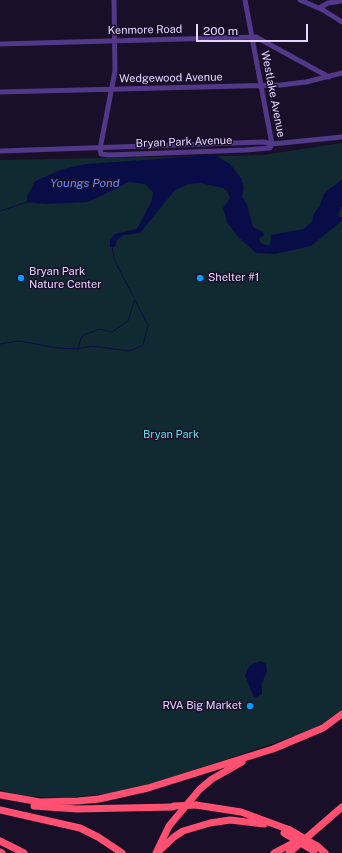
<!DOCTYPE html>
<html>
<head>
<meta charset="utf-8">
<style>
  body { margin:0 }
  #map { position:relative; width:342px; height:853px; overflow:hidden; background:#1a0f28; font-family:"Public Sans",sans-serif }
  canvas { display:block }
  .scale { position:absolute; left:196px; top:24px; width:112px; height:18px; box-sizing:border-box; border:2px solid #e6d5ff; border-top:0; padding-left:5px; font-size:12px; line-height:14px; white-space:nowrap; color:#e6d5ff; -webkit-text-stroke:3px #1a0f28; paint-order:stroke }
</style>
</head>
<body>
<div id="map">
<canvas width="342" height="853"></canvas>
<div class="scale">200 m</div>
</div>
<script>
const ctx = document.querySelector('canvas').getContext('2d');
ctx.lineJoin = 'round';
function fillPath(path, color) { ctx.fillStyle = color; ctx.fill(path, 'evenodd'); }
const poly = rows => new Path2D(rows.map(r => 'M' + r).join(''));
function trace(path, color, width, dash) { ctx.strokeStyle = color; ctx.lineWidth = width; ctx.lineCap = dash ? 'butt' : 'round'; ctx.setLineDash(dash || []); ctx.stroke(path); }
function label(font, color, halo, rows, align = 'center') {
  ctx.font = font + ' "Public Sans",sans-serif'; ctx.lineWidth = 3; ctx.setLineDash([]); ctx.textBaseline = 'middle'; ctx.strokeStyle = halo; ctx.fillStyle = color; for (const [text, x, y, turn = 0] of rows) {
    ctx.save(); ctx.translate(x, y); ctx.rotate((+turn || 0) * Math.PI / 180); ctx.textAlign = isNaN(turn) ? turn : align; if (halo) ctx.strokeText(text, 0, 0); ctx.fillText(text, 0, 0); ctx.restore();
  }
}
const green = poly([
  [342,143,342,709,321,725,301,734,152,784,114,793,63,798,23,796,0,790,0,160,263,155]
]);
const water = poly([
  [215,155,230,164,241,178,244,188,242,197,247,204,253,227,263,232,264,235,259,239,260,242,263,244,270,246,271,235,303,229,312,222,313,215,320,205,324,194,329,189,342,180,342,206,338,215,339,217,342,217,342,221,311,246,275,254,256,253,237,236,227,222,223,208,230,198,227,191,223,188,200,183,189,184,175,190,140,233,124,235,117,240,115,247,110,247,110,239,115,234,137,229,152,200,153,192,145,184,129,182,88,202,45,204,27,202,27,197,35,181,63,169,86,164],
  [261,661,266,664,267,671,262,683,262,694,254,698,245,675,250,665]
]);
const stream = poly([
  [0,211,27,202],
  [0,344,19,341,58,348,78,349,92,346,130,351,143,345,148,325,120,271,114,259,112,247],
  [78,349,81,338,86,334,100,329,112,332,128,321,134,301]
]);
const minor = poly([
  [245,0,272,144],
  [300,0,323,10,342,22],
  [319,8,328,3,342,1],
  [0,44,256,37,329,77],
  [0,92,281,85,306,82,342,73],
  [100,149,101,154,109,155,245,150,270,148,272,144],
  [100,149,115,71,114,0],
  [0,151,264,142,272,144,342,137]
]);
const highway = poly([
  [273,749,323,728,342,714],
  [0,795,40,802,78,801,99,799,148,788,276,748],
  [196,805,241,812,290,830],
  [34,806,77,809,173,807],
  [0,810,80,828,98,837,122,853],
  [0,841,24,853],
  [317,846,325,853],
  [159,851,174,837,183,831,210,823,230,820,264,824],
  [0,852,2,853],
  [156,853,169,826,200,789,212,779,242,762],
  [274,853,297,841],
  [289,853,342,807]
]);
const highwayBridge = poly([
  [174,806,196,805],
  [290,830,317,846],
  [284,833,314,851]
]);
const markers = [
  [21,278,4,"#019dff"],
  [200,278,4,"#019dff"],
  [250,706,4,"#019dff"]
];
const streetNames = [
  ["Kenmore Road",145,30,-1],
  ["Wedgewood Avenue",171,78,-1],
  ["Westlake Avenue",273,94,79],
  ["Bryan Park Avenue",184,142,-2]
];
const poiNames = [
  ["Bryan Park",29,272],
  ["Nature Center",29,285],
  ["Shelter #1",208,278],
  ["RVA Big Market",242,706,"right"]
];
const parkNames = [
  ["Bryan Park",171,435]
];
const waterNames = [
  ["Youngs Pond",85,183]
];
fillPath(green, '#112a32');
fillPath(water, '#080d47');
trace(stream, '#080d47', 1);
trace(minor, '#523889', 5);
trace(highway, '#ff5072', 7);
trace(highwayBridge, '#ff5072', 7);
for (const [x, y, r, color] of markers) { const dot = new Path2D(); dot.arc(x, y, r, 0, 2 * Math.PI); ctx.fillStyle = color; ctx.fill(dot); trace(dot, '#1a0f28', 1.5); }
label('11px', '#e6d5ff', '#1a0f28', streetNames);
label('11px', '#e6d5ff', '#1a0f28', poiNames, 'left');
label('11px', '#5be0e5', '#1a0f28', parkNames);
label('italic 12px', '#638aff', '#1a0f28', waterNames);
</script>
</body>
</html>
